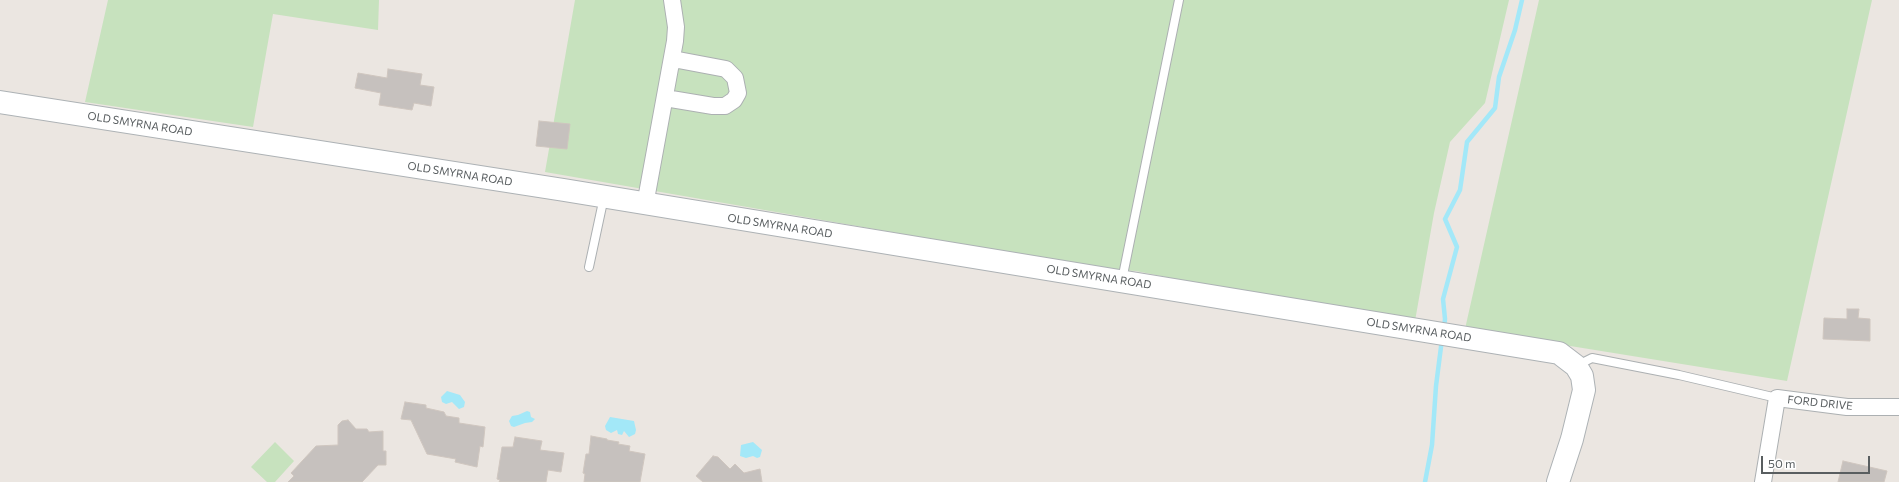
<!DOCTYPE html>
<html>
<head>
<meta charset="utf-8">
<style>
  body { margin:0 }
  #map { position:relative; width:1899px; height:482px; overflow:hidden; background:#ebe6e1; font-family:Commissioner,sans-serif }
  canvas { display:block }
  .scale { position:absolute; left:1761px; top:456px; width:109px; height:18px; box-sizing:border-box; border:2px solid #595e60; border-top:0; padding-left:5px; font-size:12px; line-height:14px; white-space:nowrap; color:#595e60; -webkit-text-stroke:3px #fff; paint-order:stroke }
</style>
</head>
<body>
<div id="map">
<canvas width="1899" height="482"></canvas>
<div class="scale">50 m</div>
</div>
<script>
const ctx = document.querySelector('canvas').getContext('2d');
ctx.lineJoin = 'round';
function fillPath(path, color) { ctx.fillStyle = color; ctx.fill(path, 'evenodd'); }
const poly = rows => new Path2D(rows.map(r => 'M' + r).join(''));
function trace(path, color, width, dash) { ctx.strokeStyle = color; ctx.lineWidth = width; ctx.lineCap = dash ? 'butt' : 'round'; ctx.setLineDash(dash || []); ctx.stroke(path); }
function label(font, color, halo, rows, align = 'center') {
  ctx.font = font + ' Commissioner,sans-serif'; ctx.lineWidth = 3; ctx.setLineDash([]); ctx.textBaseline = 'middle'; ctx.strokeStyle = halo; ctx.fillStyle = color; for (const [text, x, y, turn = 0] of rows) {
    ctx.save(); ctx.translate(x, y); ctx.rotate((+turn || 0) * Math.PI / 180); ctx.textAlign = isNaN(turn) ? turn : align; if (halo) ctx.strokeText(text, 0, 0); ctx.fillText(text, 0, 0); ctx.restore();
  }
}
const green = poly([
  [108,0,379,0,378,30,273,14,253,127,85,102],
  [575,0,1509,0,1485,103,1450,142,1434,213,1415,321,1235,291,1136,271,1105,269,545,172],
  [1539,0,1872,0,1787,381,1465,329],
  [275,442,294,461,275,482,267,482,251,467]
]);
const water = poly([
  [447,391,460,395,465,402,464,407,459,409,452,402,446,404,442,402,441,397],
  [527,411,530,412,531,417,535,419,532,422,525,423,514,427,511,426,509,421,512,416,518,415],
  [610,417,634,421,636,430,635,434,629,437,624,431,622,435,618,434,617,430,611,433,606,430,605,426],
  [753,442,762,450,760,457,757,458,753,456,746,458,740,456,741,445]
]);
const stream = poly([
  [1444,328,1445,319,1443,299,1457,247,1445,219,1460,190,1467,142,1495,108,1499,77,1515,30,1522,0],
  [1425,482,1432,445,1436,386,1442,339]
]);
const building = poly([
  [388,69,422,74,420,85,434,87,431,106,414,103,412,110,379,105,381,93,355,88,358,73,387,78,388,69],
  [539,121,570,124,567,149,536,146,539,121],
  [1847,309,1859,309,1858,318,1870,319,1870,341,1823,339,1824,318,1847,319,1847,309],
  [405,402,426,405,426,408,444,412,446,416,459,418,459,423,485,427,483,447,480,446,477,467,455,462,456,459,427,454,411,420,401,419,405,402],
  [348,420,356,429,367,429,369,432,383,431,383,451,386,451,386,465,378,465,362,482,288,482,294,476,291,473,316,446,338,445,338,425,342,421,348,420],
  [591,436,607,439,607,440,619,442,618,444,630,446,629,451,645,454,640,482,584,482,585,474,583,473,586,454,589,454,591,436],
  [515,437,542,441,540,450,564,453,561,472,548,470,546,482,499,482,500,480,497,479,502,447,513,447,515,437],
  [713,456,718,457,730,469,735,464,744,473,760,469,762,482,703,482,696,476,713,456],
  [1843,461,1887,471,1884,482,1838,482,1843,461]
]);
const lane = poly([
  [589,267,604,197],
  [1122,280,1179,0],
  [1576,366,1592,358,1679,375,1777,398]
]);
const street = poly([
  [665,98,713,106,725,106,734,100,738,93,735,78,726,69,673,59],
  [645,205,675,41,676,27,672,0],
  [1763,482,1777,398,1847,407,1899,407]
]);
const secondary = poly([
  [0,102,564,190,1559,353,1576,366,1582,376,1584,390,1572,439,1558,482]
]);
const streetNames = [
  ["OLD SMYRNA ROAD",140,124,9],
  ["OLD SMYRNA ROAD",460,174,9],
  ["OLD SMYRNA ROAD",780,226,9],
  ["OLD SMYRNA ROAD",1099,277,9],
  ["OLD SMYRNA ROAD",1419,330,9],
  ["FORD DRIVE",1820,403,6]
];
fillPath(green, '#c7e2be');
fillPath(water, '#a3e8f8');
trace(stream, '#a3e8f8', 4.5);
fillPath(building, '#c6c1be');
trace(building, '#cfc6bf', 1);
trace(lane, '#acb0b2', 10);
trace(street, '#acb0b2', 18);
trace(secondary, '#adb2b5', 24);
trace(lane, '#fff', 8);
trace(street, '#fff', 16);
trace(secondary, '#fff', 22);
label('11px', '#595e60', '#fff', streetNames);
</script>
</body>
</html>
